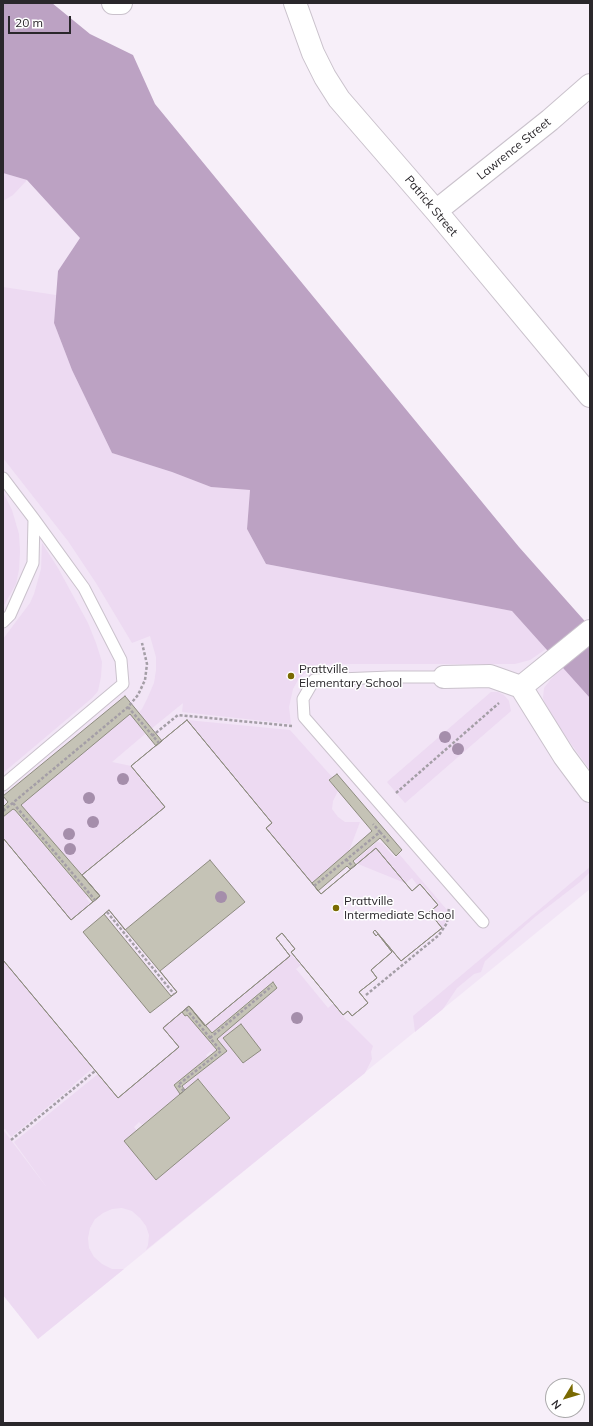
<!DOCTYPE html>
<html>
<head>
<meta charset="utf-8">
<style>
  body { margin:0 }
  #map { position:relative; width:593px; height:1426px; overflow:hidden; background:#f7eff9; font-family:Mulish,sans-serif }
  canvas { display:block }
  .frame { position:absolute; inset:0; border:4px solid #2a272b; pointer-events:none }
  .north { position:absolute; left:545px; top:1378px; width:40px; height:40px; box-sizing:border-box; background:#fff; border:1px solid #aaa9aa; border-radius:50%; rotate:232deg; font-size:11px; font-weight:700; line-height:16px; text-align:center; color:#2a272b }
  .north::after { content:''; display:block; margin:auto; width:14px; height:18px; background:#7a6a02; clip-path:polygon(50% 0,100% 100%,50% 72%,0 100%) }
  .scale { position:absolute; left:8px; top:16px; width:63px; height:18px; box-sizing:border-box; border:2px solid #2a272b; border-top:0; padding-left:5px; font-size:12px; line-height:14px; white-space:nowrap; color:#2a272b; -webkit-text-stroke:3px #fff; paint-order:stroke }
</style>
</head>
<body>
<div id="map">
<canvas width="593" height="1426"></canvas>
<div class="frame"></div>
<div class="north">N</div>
<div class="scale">20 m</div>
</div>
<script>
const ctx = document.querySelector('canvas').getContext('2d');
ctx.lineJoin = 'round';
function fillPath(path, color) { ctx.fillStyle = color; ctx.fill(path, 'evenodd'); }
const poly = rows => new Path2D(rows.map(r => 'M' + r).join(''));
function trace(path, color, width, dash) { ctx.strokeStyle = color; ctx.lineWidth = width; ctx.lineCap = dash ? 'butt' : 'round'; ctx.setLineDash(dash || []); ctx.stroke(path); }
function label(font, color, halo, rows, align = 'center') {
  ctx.font = font + ' Mulish,sans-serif'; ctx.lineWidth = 3; ctx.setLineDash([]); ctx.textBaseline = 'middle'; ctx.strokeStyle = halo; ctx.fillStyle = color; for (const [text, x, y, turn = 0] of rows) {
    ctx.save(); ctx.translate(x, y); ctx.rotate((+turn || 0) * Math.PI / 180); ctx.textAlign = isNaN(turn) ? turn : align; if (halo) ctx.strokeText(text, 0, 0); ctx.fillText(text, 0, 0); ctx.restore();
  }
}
const built = poly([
  [3,3,27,3,590,689,590,889,38,1339,3,1295]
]);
const green = poly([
  [3,173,27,180,13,195,3,201],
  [3,287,56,295,54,323,72,370,112,453,172,472,211,487,250,490,247,529,266,564,512,611,546,649,530,660,515,664,332,664,321,665,307,671,298,680,293,689,289,707,291,724,182,712,183,703,151,729,138,713,142,709,147,699,154,683,156,670,156,657,150,636,132,643,96,583,68,541,3,458],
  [3,492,12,510,19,534,20,551,19,570,16,584,3,607],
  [42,543,58,568,88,623,96,643,102,662,101,677,98,691,92,698,3,773,3,639,30,603,34,594,41,569],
  [568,663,590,689,590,770,548,712,543,698,544,688,556,673],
  [491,692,498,692,504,695,509,701,511,711,405,803,387,782],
  [130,714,145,734,112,762,131,766,165,807,82,875,21,805],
  [187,720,290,730,332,777,328,780,338,791,333,801,332,809,338,817,345,822,360,822,349,851,311,883,266,828,272,823],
  [13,809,88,897,86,898,91,904,71,920,3,838,3,817],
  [377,842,382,843,395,858,399,854,447,910,445,923,443,928,429,913,439,904,422,884,418,886,412,878,405,883,358,864,355,861],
  [590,867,590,872,580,882,536,916,485,961,481,972,474,974,457,988,443,1009,415,1032,413,1016],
  [291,954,301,965,296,969,328,1008,333,1004,346,1020,348,1021,373,1046,371,1052,372,1059,365,1073,146,1250,148,1245,149,1235,146,1226,140,1218,132,1211,122,1208,112,1209,103,1213,95,1219,90,1228,88,1238,89,1248,94,1257,102,1264,112,1269,124,1269,38,1339,3,1295,3,1132,4,1131,48,1189,14,1142,98,1074,118,1098,179,1047,162,1027,182,1012,185,1016,187,1015,217,1050,213,1053,211,1051,206,1055,208,1058,173,1085,180,1094,142,1125,139,1122,134,1127,137,1131,124,1141,156,1180,231,1118,199,1079,185,1090,183,1086,227,1051,217,1038,278,987,273,981,212,1032,206,1026],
  [3,960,93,1068,73,1085,73,1086,11,1137,5,1129,3,1130]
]);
const forest = poly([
  [3,3,52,3,90,34,133,55,155,104,519,547,590,627,590,698,512,611,266,564,247,529,250,490,211,487,172,472,112,453,72,370,54,323,58,271,80,238,27,180,3,173]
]);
const building = poly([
  [125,696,162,741,156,746,130,714,21,805,100,896,93,902,15,810,13,809,3,817,3,807,8,802,3,796,125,696],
  [187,720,272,823,266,828,321,894,376,848,412,891,420,884,438,905,429,912,442,928,401,961,375,930,373,932,376,936,378,934,392,952,371,970,377,978,359,992,368,1003,352,1016,348,1011,343,1015,291,952,295,949,282,933,276,938,290,956,205,1026,189,1006,163,1028,179,1047,118,1098,3,960,3,838,71,920,100,896,82,875,165,807,131,766,187,720],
  [210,860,245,902,160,971,177,992,150,1013,83,932,109,910,125,930,210,860],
  [187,720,272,823,266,828,321,894,376,848,412,891,420,884,438,905,429,912,442,928,401,961,375,930,373,932,376,936,378,934,392,952,371,970,377,978,359,992,368,1003,352,1016,348,1011,343,1015,291,952,295,949,282,933,276,938,290,956,205,1026,189,1006,163,1028,179,1047,118,1098,3,960,3,838,71,920,100,896,82,875,165,807,131,766,187,720],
  [337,774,402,850,396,856,380,838,353,861,356,865,350,869,347,866,318,891,312,883,372,831,329,780,337,774],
  [109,910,177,992,171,996,104,914,109,910],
  [273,982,277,988,217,1039,227,1051,182,1086,185,1090,180,1094,174,1085,217,1050,187,1015,185,1016,182,1012,189,1006,212,1033,273,982],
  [241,1024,261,1050,243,1063,223,1038,241,1024],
  [198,1079,230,1118,156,1180,124,1141,198,1079]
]);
const path = poly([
  [128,707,159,743],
  [152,736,178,715,292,726],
  [396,793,499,703],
  [13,803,95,900],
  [3,811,128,707,138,695,145,680,147,664,142,643],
  [380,832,389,842],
  [346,859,353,867],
  [314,886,380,832,373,824],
  [107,912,174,994],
  [366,995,439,935,447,923,449,908],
  [210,1038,272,986],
  [184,1091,178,1085,221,1051,186,1009],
  [11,1140,95,1071]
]);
const lane = poly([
  [3,478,34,519,84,588,121,660,123,684,3,785],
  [3,622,10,615,33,563,34,519],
  [444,677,390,677,314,680,303,699,304,717,483,922]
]);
const street = poly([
  [113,3,121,3],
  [295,3,313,53,325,77,339,99,436,211,590,396],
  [436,211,550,120,590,85],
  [444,677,490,676,521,687,564,756,590,791],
  [521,687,590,631]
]);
const trees = [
  [445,737],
  [458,749],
  [123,779],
  [89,798],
  [93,822],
  [69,834],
  [70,849],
  [221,897],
  [297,1018]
];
const markers = [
  [291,676,4,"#7a6a02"],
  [336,908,4,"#7a6a02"]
];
const streetNames = [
  ["Lawrence Street",514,149,-39],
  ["Patrick Street",431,206,50]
];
const poiNames = [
  ["Prattville",299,669],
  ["Elementary School",299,683],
  ["Prattville",344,901],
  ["Intermediate School",344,915]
];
fillPath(built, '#f2e5f6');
fillPath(green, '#eddaf2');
fillPath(forest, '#bca2c3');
fillPath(building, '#c5c3b6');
trace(building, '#8e8c80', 1);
trace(lane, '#cac2cc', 13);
trace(street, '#cac2cc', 24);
trace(path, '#a49ea6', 2.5, [3, 2]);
trace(lane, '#fff', 11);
trace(street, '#fff', 22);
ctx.fillStyle = '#a58eab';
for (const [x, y] of trees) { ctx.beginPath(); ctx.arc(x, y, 6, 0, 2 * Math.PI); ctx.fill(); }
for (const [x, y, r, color] of markers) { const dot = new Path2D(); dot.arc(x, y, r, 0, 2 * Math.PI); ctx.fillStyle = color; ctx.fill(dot); trace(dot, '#fff', 1.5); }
label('12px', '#2a272b', '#fff', streetNames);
label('12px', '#2a272b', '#fff', poiNames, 'left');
</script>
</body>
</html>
